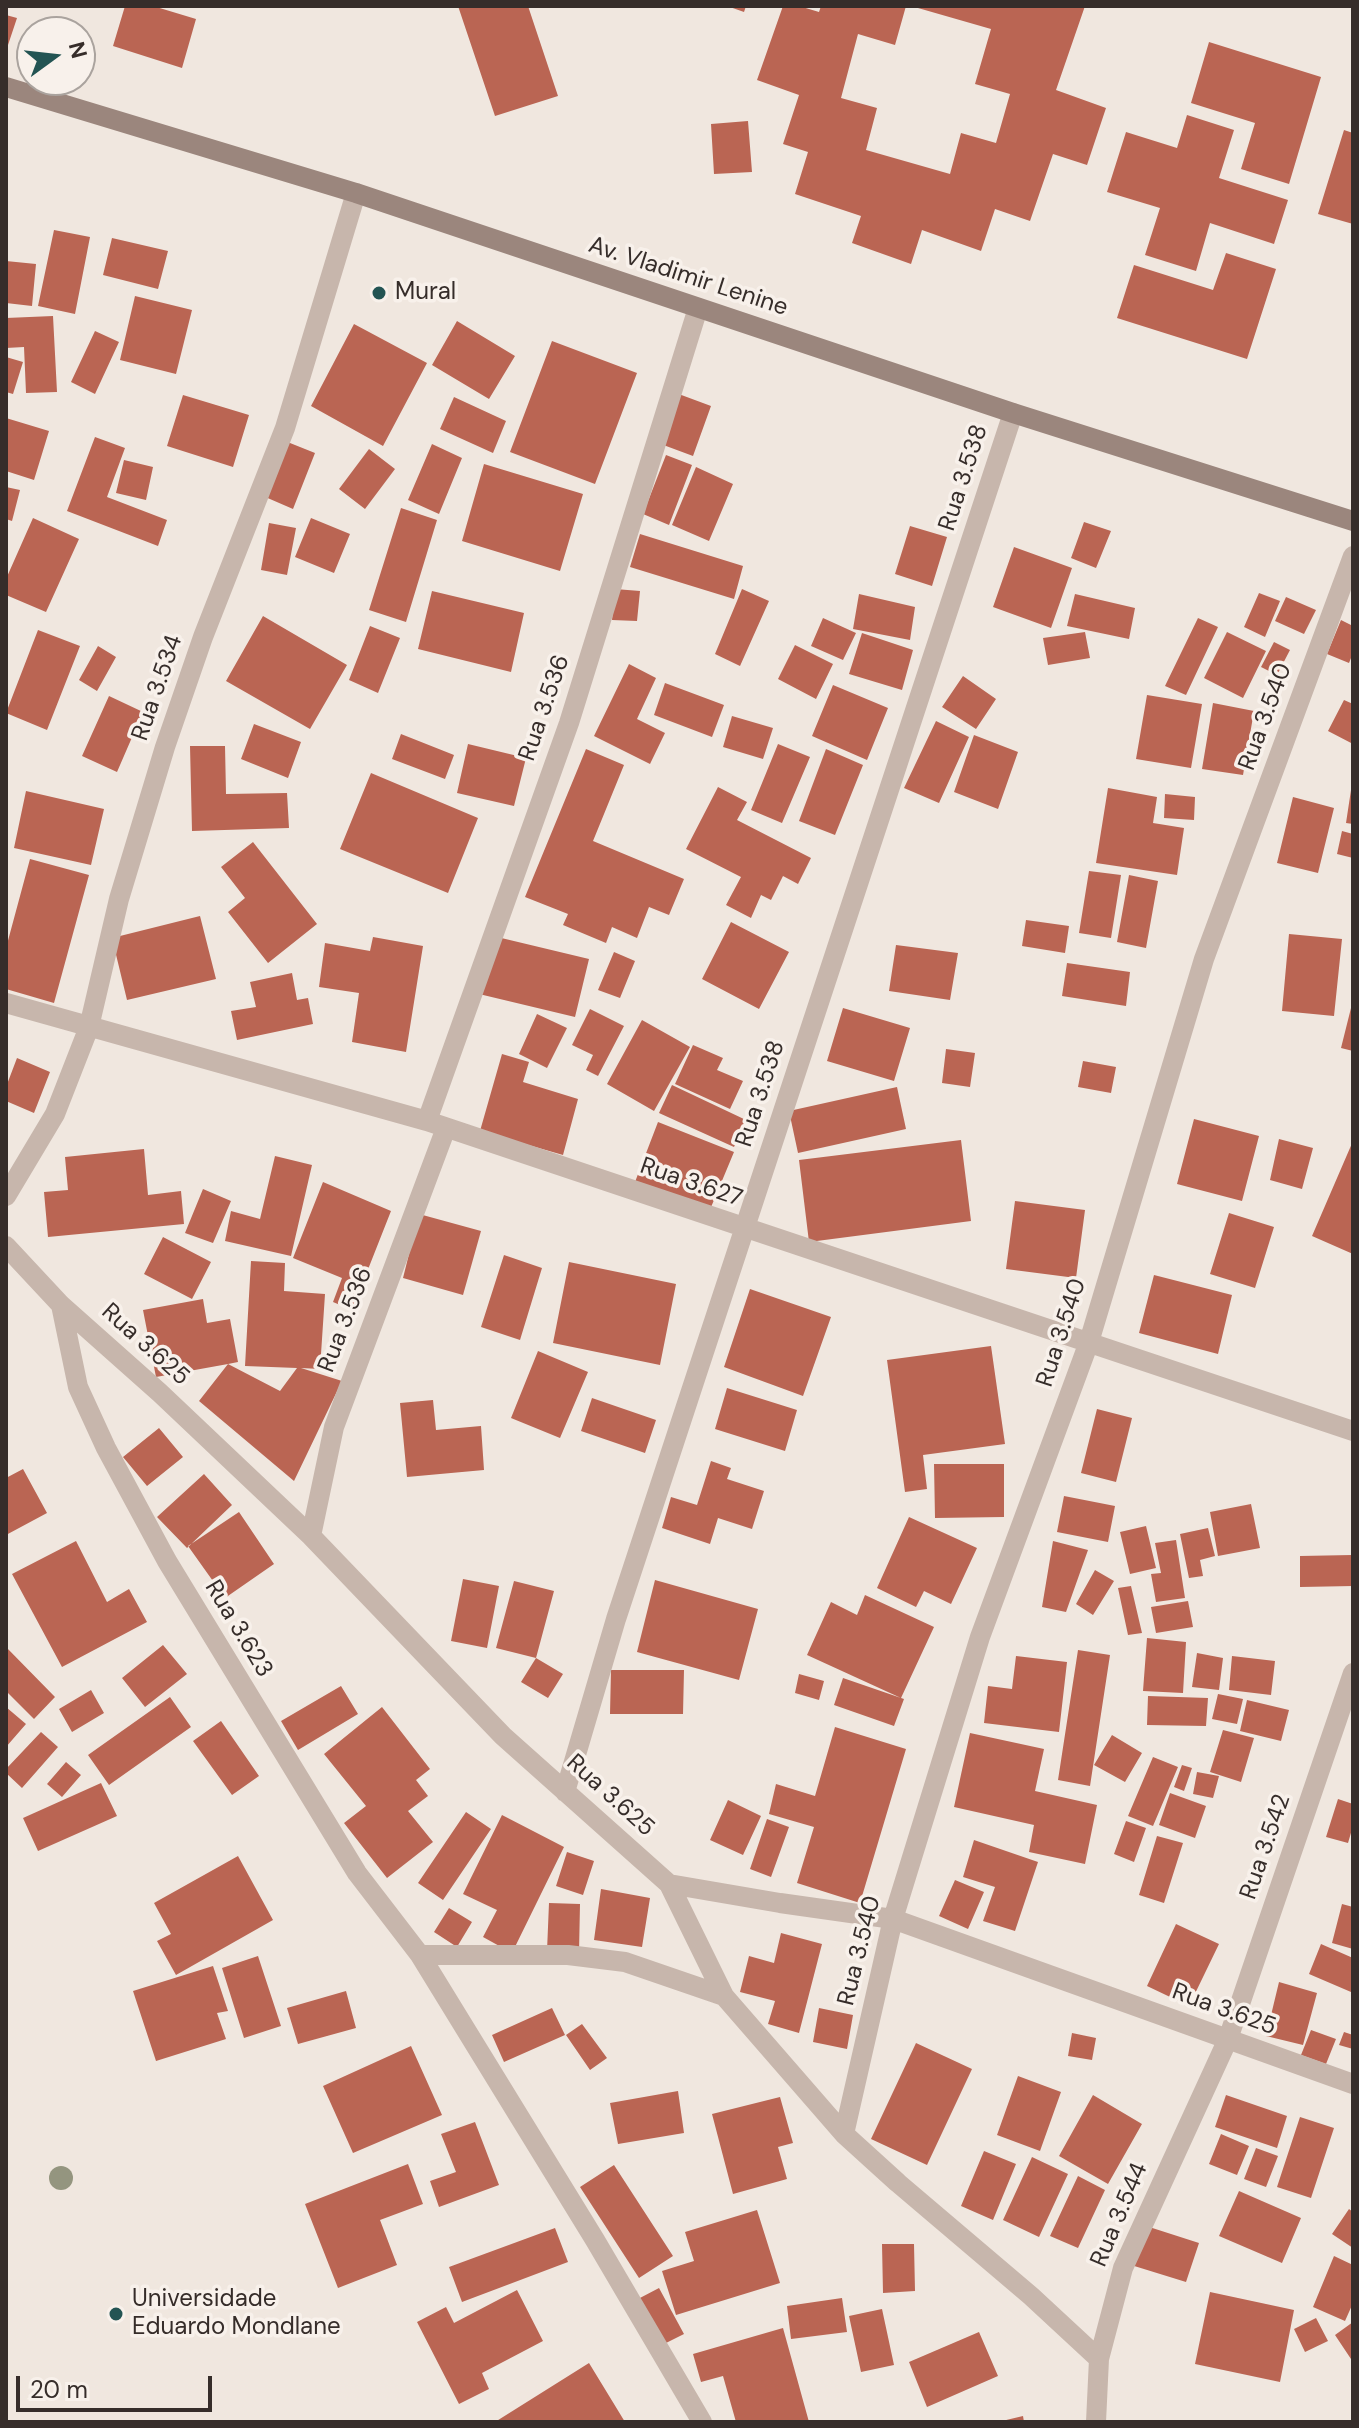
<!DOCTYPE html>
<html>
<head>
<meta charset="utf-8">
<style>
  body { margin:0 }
  #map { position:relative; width:1359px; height:2428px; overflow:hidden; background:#f0e7df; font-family:"DM Sans",sans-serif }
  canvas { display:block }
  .frame { position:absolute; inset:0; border:8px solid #362d2a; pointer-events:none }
  .north { position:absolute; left:16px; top:16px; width:80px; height:80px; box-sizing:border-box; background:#f8f1eb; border:2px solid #aaa39e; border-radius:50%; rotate:75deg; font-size:22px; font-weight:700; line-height:32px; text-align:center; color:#362d2a }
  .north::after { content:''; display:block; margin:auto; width:28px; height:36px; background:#235453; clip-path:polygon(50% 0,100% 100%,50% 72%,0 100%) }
  .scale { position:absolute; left:16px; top:2376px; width:196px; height:36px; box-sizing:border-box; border:4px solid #362d2a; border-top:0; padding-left:10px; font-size:24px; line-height:28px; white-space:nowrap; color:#362d2a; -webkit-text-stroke:6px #f8f1eb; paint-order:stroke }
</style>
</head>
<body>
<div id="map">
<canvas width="1359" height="2428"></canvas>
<div class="frame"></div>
<div class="north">N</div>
<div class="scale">20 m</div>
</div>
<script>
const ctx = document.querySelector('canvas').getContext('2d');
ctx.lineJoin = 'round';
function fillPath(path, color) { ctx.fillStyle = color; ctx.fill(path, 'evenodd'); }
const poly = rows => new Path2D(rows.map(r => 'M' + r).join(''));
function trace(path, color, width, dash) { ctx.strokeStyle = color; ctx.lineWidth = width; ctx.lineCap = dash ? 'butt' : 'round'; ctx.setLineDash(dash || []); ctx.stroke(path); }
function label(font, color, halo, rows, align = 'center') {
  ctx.font = font + ' "DM Sans",sans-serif'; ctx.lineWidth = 7; ctx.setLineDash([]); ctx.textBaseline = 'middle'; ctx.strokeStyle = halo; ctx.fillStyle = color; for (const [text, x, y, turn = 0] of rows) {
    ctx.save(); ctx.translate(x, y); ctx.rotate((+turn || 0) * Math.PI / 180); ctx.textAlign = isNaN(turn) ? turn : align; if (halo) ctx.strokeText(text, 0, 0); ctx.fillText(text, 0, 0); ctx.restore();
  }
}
const building = poly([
  [125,6,153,6,196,19,182,68,113,46],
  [458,6,528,6,558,96,495,116],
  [727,6,746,6,744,12],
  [783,6,799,6,819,12,821,6,906,6,895,45,858,34,841,98,877,108,866,150,950,174,961,133,996,143,1010,94,975,84,991,29,911,6,1085,6,1056,90,1106,108,1087,165,1053,154,1030,221,995,209,981,251,922,230,911,264,852,243,861,216,795,194,808,152,783,144,799,95,757,80],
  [6,15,17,18,8,45,6,44],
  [1209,42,1321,77,1289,184,1241,169,1255,123,1191,103],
  [1187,115,1234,130,1219,178,1288,200,1274,244,1210,223,1196,271,1145,255,1160,208,1107,192,1126,132,1177,148],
  [748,121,752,172,714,174,711,124],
  [1344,130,1353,133,1353,224,1318,214],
  [54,230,90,237,75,314,38,306],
  [112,238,168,251,158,289,103,275],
  [1226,253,1276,269,1247,359,1117,318,1134,265,1213,290],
  [6,261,36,264,32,306,6,303],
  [135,296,192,310,176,374,120,360],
  [53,316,57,392,26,393,24,347,6,348,6,318],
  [457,321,515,356,489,399,432,365],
  [354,324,427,363,383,446,311,406],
  [95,331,119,342,95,394,71,382],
  [552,341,637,373,595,484,510,452],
  [6,357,23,362,13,394,6,392],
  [676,393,711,406,693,456,658,443],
  [183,395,249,415,233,467,167,446],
  [454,397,506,421,493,453,440,429],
  [6,418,49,431,34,480,6,471],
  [95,437,125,448,107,497,167,520,158,546,67,511],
  [285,441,315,453,293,509,263,496],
  [432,444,462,458,439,514,408,500],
  [369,449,395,469,365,509,339,489],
  [666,455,692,465,669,525,643,514],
  [124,460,153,467,146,500,116,493],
  [484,464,583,494,560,571,462,541],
  [696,467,733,484,709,541,672,525],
  [6,487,20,490,12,521,6,519],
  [401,508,437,520,406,622,369,610],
  [33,518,79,539,46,612,6,595,6,579],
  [311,518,350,534,334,573,295,557],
  [1084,522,1111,531,1096,568,1071,558],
  [269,523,296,528,287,575,261,570],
  [910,526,947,537,932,586,895,574],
  [640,534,743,566,734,599,630,567],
  [1014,547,1072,568,1051,628,993,607],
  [615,589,640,591,637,621,612,620],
  [742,589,769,601,740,666,715,654],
  [432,591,524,613,511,672,418,649],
  [1259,593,1280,601,1265,637,1244,627],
  [859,594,915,607,910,640,853,629],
  [1075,594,1135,608,1129,639,1067,626],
  [1286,597,1316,610,1304,634,1275,621],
  [263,616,347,665,310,729,226,681],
  [823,618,856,633,843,660,811,646],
  [1198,618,1218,627,1186,695,1165,686],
  [1341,620,1353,626,1353,653,1349,663,1327,654],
  [370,626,400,638,378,693,349,680],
  [38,630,80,646,47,730,6,713],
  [1085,632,1090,658,1048,665,1043,638],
  [1227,632,1266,651,1243,698,1204,678],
  [862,633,913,650,902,690,849,674],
  [1274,642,1290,650,1277,675,1261,667],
  [795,645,833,664,816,699,778,679],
  [98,646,116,657,97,691,79,680],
  [629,664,656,678,637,719,665,733,650,764,594,736],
  [963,676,996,699,976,729,942,707],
  [665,683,724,705,712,737,654,715],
  [833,685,888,708,867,760,812,736],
  [1147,695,1202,704,1191,768,1136,759],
  [109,696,143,712,117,772,82,756],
  [1344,700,1353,704,1353,744,1328,731],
  [1213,703,1254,711,1243,775,1202,769],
  [732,716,773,728,763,759,723,747],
  [936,721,969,737,939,803,904,788],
  [254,724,301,742,288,778,241,759],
  [401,734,454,755,445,779,392,759],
  [974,735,1018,752,998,809,954,792],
  [468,744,526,758,514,806,457,793],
  [778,744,810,757,782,823,751,810],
  [190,746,225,746,226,794,287,793,289,828,192,831],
  [586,749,624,765,593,841,684,879,669,915,649,907,637,938,612,927,606,943,563,925,568,914,525,897],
  [826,749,863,765,835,835,799,821],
  [371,773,478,818,448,893,340,849],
  [718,787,747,802,737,820,811,858,798,884,783,876,771,900,761,895,751,918,726,905,741,877,686,849],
  [1108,788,1157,797,1153,823,1184,828,1177,875,1096,863],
  [1351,790,1353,790,1353,824,1346,823],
  [26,791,104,809,91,865,14,848],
  [1165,794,1195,797,1194,820,1164,818],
  [1293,797,1334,808,1318,873,1277,863],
  [1342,831,1353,834,1353,858,1337,854],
  [253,842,317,924,268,963,228,912,245,898,221,867],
  [30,859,89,875,54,1003,6,989,6,948],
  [1089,871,1121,875,1111,938,1079,933],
  [1129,875,1158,881,1146,948,1117,942],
  [200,916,216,979,127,1000,112,938],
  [1026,920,1069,926,1065,953,1022,946],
  [731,922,789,952,759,1009,702,979],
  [1289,934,1342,939,1334,1016,1282,1011],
  [493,936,589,959,575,1017,479,994],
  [373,937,423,946,406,1052,352,1042,359,993,319,987,325,943,370,951],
  [896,945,958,953,950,1000,889,991],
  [614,952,635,961,620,998,598,990],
  [1067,963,1130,972,1126,1006,1062,996],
  [292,973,297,1000,308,998,313,1024,237,1040,231,1011,256,1007,250,982],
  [1352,1004,1353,1004,1353,1051,1341,1048],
  [843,1008,910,1028,894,1081,827,1061],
  [590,1009,624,1026,598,1076,586,1070,593,1055,572,1045],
  [537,1014,567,1028,547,1068,519,1054],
  [642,1020,690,1047,654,1111,607,1084],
  [693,1045,723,1058,717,1070,743,1081,730,1109,675,1084],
  [946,1049,975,1053,970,1087,942,1083],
  [502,1054,529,1062,523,1082,578,1099,563,1155,480,1131],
  [17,1058,50,1072,34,1113,6,1101,6,1087],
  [1083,1061,1116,1067,1111,1093,1078,1087],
  [672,1085,746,1120,734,1147,659,1113],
  [897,1087,906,1129,798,1153,789,1111],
  [1194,1119,1259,1136,1242,1201,1177,1184],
  [658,1122,734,1152,709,1212,635,1182],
  [1279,1139,1313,1148,1302,1189,1270,1180],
  [961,1140,971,1221,809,1242,799,1160],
  [1353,1141,1353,1254,1312,1236],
  [144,1149,148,1195,181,1191,184,1224,48,1237,44,1192,68,1190,65,1157],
  [275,1156,312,1165,291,1256,225,1241,231,1211,260,1219],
  [323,1182,391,1211,352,1310,333,1302,342,1278,293,1258],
  [203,1189,231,1201,213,1243,185,1233],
  [1015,1201,1085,1210,1076,1278,1006,1269],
  [1229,1213,1274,1227,1255,1288,1210,1274],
  [419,1214,481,1231,463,1295,403,1278],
  [163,1237,211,1262,192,1299,144,1274],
  [504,1255,542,1268,520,1340,481,1327],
  [251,1261,285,1263,284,1291,325,1294,320,1369,301,1368,342,1381,294,1481,199,1401,228,1364,156,1377,143,1310,203,1299,207,1323,230,1319,238,1362,228,1364,280,1391,297,1368,245,1366],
  [569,1262,676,1284,660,1365,553,1343],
  [1154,1275,1232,1295,1218,1354,1139,1333],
  [750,1289,831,1317,803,1396,724,1367],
  [991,1346,1005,1444,923,1455,927,1489,905,1492,887,1360],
  [538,1351,588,1372,560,1438,511,1418],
  [727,1388,797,1410,785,1451,715,1429],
  [592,1398,656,1420,645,1453,581,1431],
  [433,1400,436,1430,481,1426,484,1470,407,1477,400,1403],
  [1097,1409,1132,1418,1116,1482,1081,1473],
  [159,1428,183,1457,147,1486,123,1457],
  [711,1461,731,1468,727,1479,764,1491,752,1529,718,1518,710,1544,662,1528,671,1497,697,1505],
  [934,1464,1004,1464,1004,1517,935,1518],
  [23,1469,47,1513,6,1535,6,1478],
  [204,1474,232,1505,187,1548,157,1517],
  [1064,1496,1115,1506,1108,1542,1057,1532],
  [1251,1504,1260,1548,1218,1556,1210,1512],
  [239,1512,274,1564,225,1598,188,1546],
  [909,1517,977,1548,951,1604,924,1591,916,1607,877,1588],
  [1146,1526,1156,1568,1130,1574,1120,1532],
  [1208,1528,1215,1556,1200,1560,1203,1576,1189,1578,1180,1534],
  [1176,1540,1185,1598,1156,1602,1151,1574,1161,1573,1155,1543],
  [76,1541,107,1602,129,1589,147,1622,62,1667,12,1574],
  [1053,1541,1088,1550,1066,1612,1042,1607],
  [1352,1555,1353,1586,1300,1587,1300,1556],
  [1095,1570,1114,1581,1093,1615,1076,1604],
  [463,1579,499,1586,487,1648,451,1641],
  [655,1580,758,1609,739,1680,637,1652],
  [514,1581,554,1591,536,1658,563,1674,548,1698,521,1682,536,1658,496,1648],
  [1131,1586,1142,1633,1128,1635,1118,1588],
  [865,1595,934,1627,901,1698,807,1655,831,1602,857,1615],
  [1188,1601,1193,1627,1156,1633,1151,1607],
  [1147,1638,1186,1642,1183,1693,1143,1691],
  [163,1645,187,1674,145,1707,122,1678],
  [6,1647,55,1697,34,1719,6,1691],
  [1078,1650,1110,1655,1090,1786,1058,1780],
  [1197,1653,1223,1658,1219,1690,1192,1687],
  [1016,1656,1067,1662,1059,1732,984,1723,988,1686,1012,1689],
  [1232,1656,1275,1661,1271,1695,1229,1690],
  [611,1670,684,1670,683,1714,610,1714],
  [799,1674,824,1681,819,1700,795,1693],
  [843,1678,904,1699,894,1726,834,1705],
  [341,1686,358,1714,298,1750,281,1721],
  [91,1690,104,1713,72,1732,59,1709],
  [1218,1694,1243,1699,1237,1724,1212,1719],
  [1148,1696,1208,1698,1206,1726,1147,1725],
  [170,1697,191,1727,109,1785,88,1755],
  [1247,1700,1289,1710,1281,1741,1240,1731],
  [6,1707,26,1724,6,1747],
  [382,1707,430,1769,416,1780,428,1796,408,1811,433,1842,387,1878,344,1823,366,1806,324,1754],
  [221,1721,259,1776,232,1795,193,1741],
  [835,1727,906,1749,860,1903,797,1883,814,1827,769,1814,776,1784,815,1796],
  [1223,1730,1254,1738,1241,1782,1210,1772],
  [41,1732,58,1747,22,1788,6,1773,6,1769],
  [970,1733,1044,1749,1035,1791,1097,1805,1085,1864,1029,1852,1034,1825,954,1807],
  [1112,1735,1142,1753,1125,1782,1094,1765],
  [1153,1757,1178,1767,1153,1826,1128,1816],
  [66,1762,81,1775,62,1797,47,1784],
  [1182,1765,1192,1768,1184,1791,1174,1787],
  [1197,1772,1219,1776,1213,1798,1193,1794],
  [101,1783,117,1816,38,1851,23,1818],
  [1170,1793,1206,1806,1195,1838,1159,1825],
  [1338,1799,1353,1804,1353,1826,1348,1843,1326,1837],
  [728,1800,761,1816,743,1855,710,1840],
  [466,1812,491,1829,443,1900,418,1883],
  [502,1815,564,1847,512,1953,483,1937,497,1910,463,1894],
  [767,1819,789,1827,771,1877,750,1869],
  [1126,1821,1146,1828,1134,1862,1114,1854],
  [1157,1836,1183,1843,1164,1903,1139,1895],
  [974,1840,1038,1862,1015,1931,983,1921,995,1887,963,1877],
  [567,1852,594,1861,583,1895,556,1886],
  [238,1856,273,1920,176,1975,157,1941,171,1934,154,1903],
  [955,1880,984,1892,968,1929,939,1916],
  [601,1889,650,1898,642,1947,594,1940],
  [549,1903,580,1904,579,1953,547,1951],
  [1342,1904,1353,1907,1353,1949,1332,1943],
  [449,1908,472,1922,457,1947,434,1932],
  [1176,1924,1219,1944,1189,2006,1147,1986],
  [781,1933,822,1944,799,2033,768,2024,775,2001,740,1992,749,1956,774,1963],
  [1321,1944,1353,1958,1351,1992,1309,1974],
  [258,1956,281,2026,244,2038,222,1968],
  [213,1966,228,2011,217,2013,226,2039,156,2061,133,1991],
  [1279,1982,1317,1993,1303,2045,1266,2036],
  [346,1991,356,2028,298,2044,287,2008],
  [552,2008,565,2035,504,2062,492,2035],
  [819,2008,853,2015,847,2049,813,2042],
  [582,2024,607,2058,590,2070,566,2035],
  [1311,2030,1336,2039,1326,2064,1301,2055],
  [1344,2032,1353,2035,1353,2049,1339,2045],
  [1072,2033,1096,2038,1092,2060,1068,2056],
  [916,2043,972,2069,927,2165,871,2139],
  [411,2046,442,2115,353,2153,323,2086],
  [1018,2076,1061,2092,1040,2151,997,2135],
  [678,2091,684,2133,618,2144,610,2103],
  [1093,2095,1142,2124,1108,2184,1059,2156],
  [1226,2095,1287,2116,1277,2148,1215,2127],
  [780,2097,793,2143,778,2147,787,2179,733,2194,712,2114],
  [1300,2117,1334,2128,1311,2198,1277,2187],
  [475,2122,499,2185,439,2207,430,2181,456,2172,441,2134],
  [1221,2134,1249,2146,1237,2175,1209,2164],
  [1256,2148,1278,2156,1266,2187,1244,2179],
  [984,2151,1016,2164,993,2220,961,2206],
  [1032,2157,1068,2174,1039,2237,1003,2220],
  [408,2164,423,2204,380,2220,397,2265,338,2288,305,2204],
  [614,2165,673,2256,639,2278,580,2187],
  [1078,2176,1105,2190,1078,2248,1050,2236],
  [1239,2191,1301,2218,1282,2263,1219,2236],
  [1349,2209,1353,2212,1353,2248,1332,2234],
  [757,2210,780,2283,676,2315,662,2271,694,2261,685,2232],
  [1143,2225,1199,2243,1186,2282,1131,2265],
  [555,2228,568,2262,462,2302,449,2267],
  [882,2244,914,2244,915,2291,883,2293],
  [1334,2256,1353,2265,1353,2303,1345,2321,1313,2307],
  [659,2288,684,2334,664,2344,638,2299],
  [517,2290,543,2341,482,2373,489,2389,459,2404,417,2322,446,2307,454,2323],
  [1210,2292,1294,2310,1280,2382,1195,2364],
  [842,2298,847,2332,791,2339,787,2306],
  [882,2309,894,2365,861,2372,849,2316],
  [1316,2318,1328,2341,1305,2352,1294,2329],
  [1353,2322,1353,2362,1335,2335],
  [783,2328,809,2422,736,2422,723,2376,701,2382,693,2354],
  [979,2332,998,2376,927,2407,909,2362],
  [589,2363,625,2422,495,2422],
  [1023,2416,1024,2422,1002,2422,1002,2421]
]);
const minor = poly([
  [6,1003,427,1121,1353,1431],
  [427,1121,569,723,698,308],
  [6,1196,55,1114,89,1027,119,899,165,747,203,637,285,428,356,193],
  [6,1246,61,1305,160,1393,311,1536,503,1736,669,1884,780,1903,893,1919,1353,2084],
  [61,1305,78,1387,106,1448,167,1561,357,1873,420,1955,595,2240,702,2422],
  [311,1536,334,1427,446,1128],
  [565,1792,616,1619,1013,413],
  [669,1884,724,1996,844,2134,898,2183,1031,2296,1099,2359],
  [420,1955,568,1955,625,1962,724,1996],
  [844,2134,893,1919,980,1637,1089,1342,1204,959,1353,556],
  [1096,2422,1099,2359,1123,2268,1228,2039,1353,1673]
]);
const secondary = poly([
  [6,87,356,193,1013,413,1353,521]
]);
const trees = [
  [61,2178]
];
const markers = [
  [379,293,8,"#235453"],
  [116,2314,8,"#235453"]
];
const streetNames = [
  ["Av. Vladimir Lenine",688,277,18],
  ["Rua 3.538",964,478,-72],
  ["Rua 3.534",158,688,-71],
  ["Rua 3.536",545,708,-71],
  ["Rua 3.540",1266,717,-70],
  ["Rua 3.538",761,1094,-72],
  ["Rua 3.627",691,1183,19],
  ["Rua 3.536",346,1320,-69],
  ["Rua 3.540",1062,1333,-72],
  ["Rua 3.625",145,1345,42],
  ["Rua 3.623",238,1629,59],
  ["Rua 3.625",610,1796,42],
  ["Rua 3.542",1266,1847,-71],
  ["Rua 3.540",860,1951,-76],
  ["Rua 3.625",1224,2010,20],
  ["Rua 3.544",1120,2215,-67]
];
const poiNames = [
  ["Mural",395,293],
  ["Universidade",132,2300],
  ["Eduardo Mondlane",132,2328]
];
fillPath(building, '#ba6553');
trace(minor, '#c7b6ac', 20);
trace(secondary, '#9b867d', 20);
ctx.fillStyle = '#94957f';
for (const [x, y] of trees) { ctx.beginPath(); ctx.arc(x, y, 12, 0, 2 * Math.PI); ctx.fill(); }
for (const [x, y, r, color] of markers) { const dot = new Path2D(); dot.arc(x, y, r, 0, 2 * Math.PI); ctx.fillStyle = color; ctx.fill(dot); trace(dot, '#f8f1eb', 3); }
label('24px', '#362d2a', '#f8f1eb', streetNames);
label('24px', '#362d2a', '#f8f1eb', poiNames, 'left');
</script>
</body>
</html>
